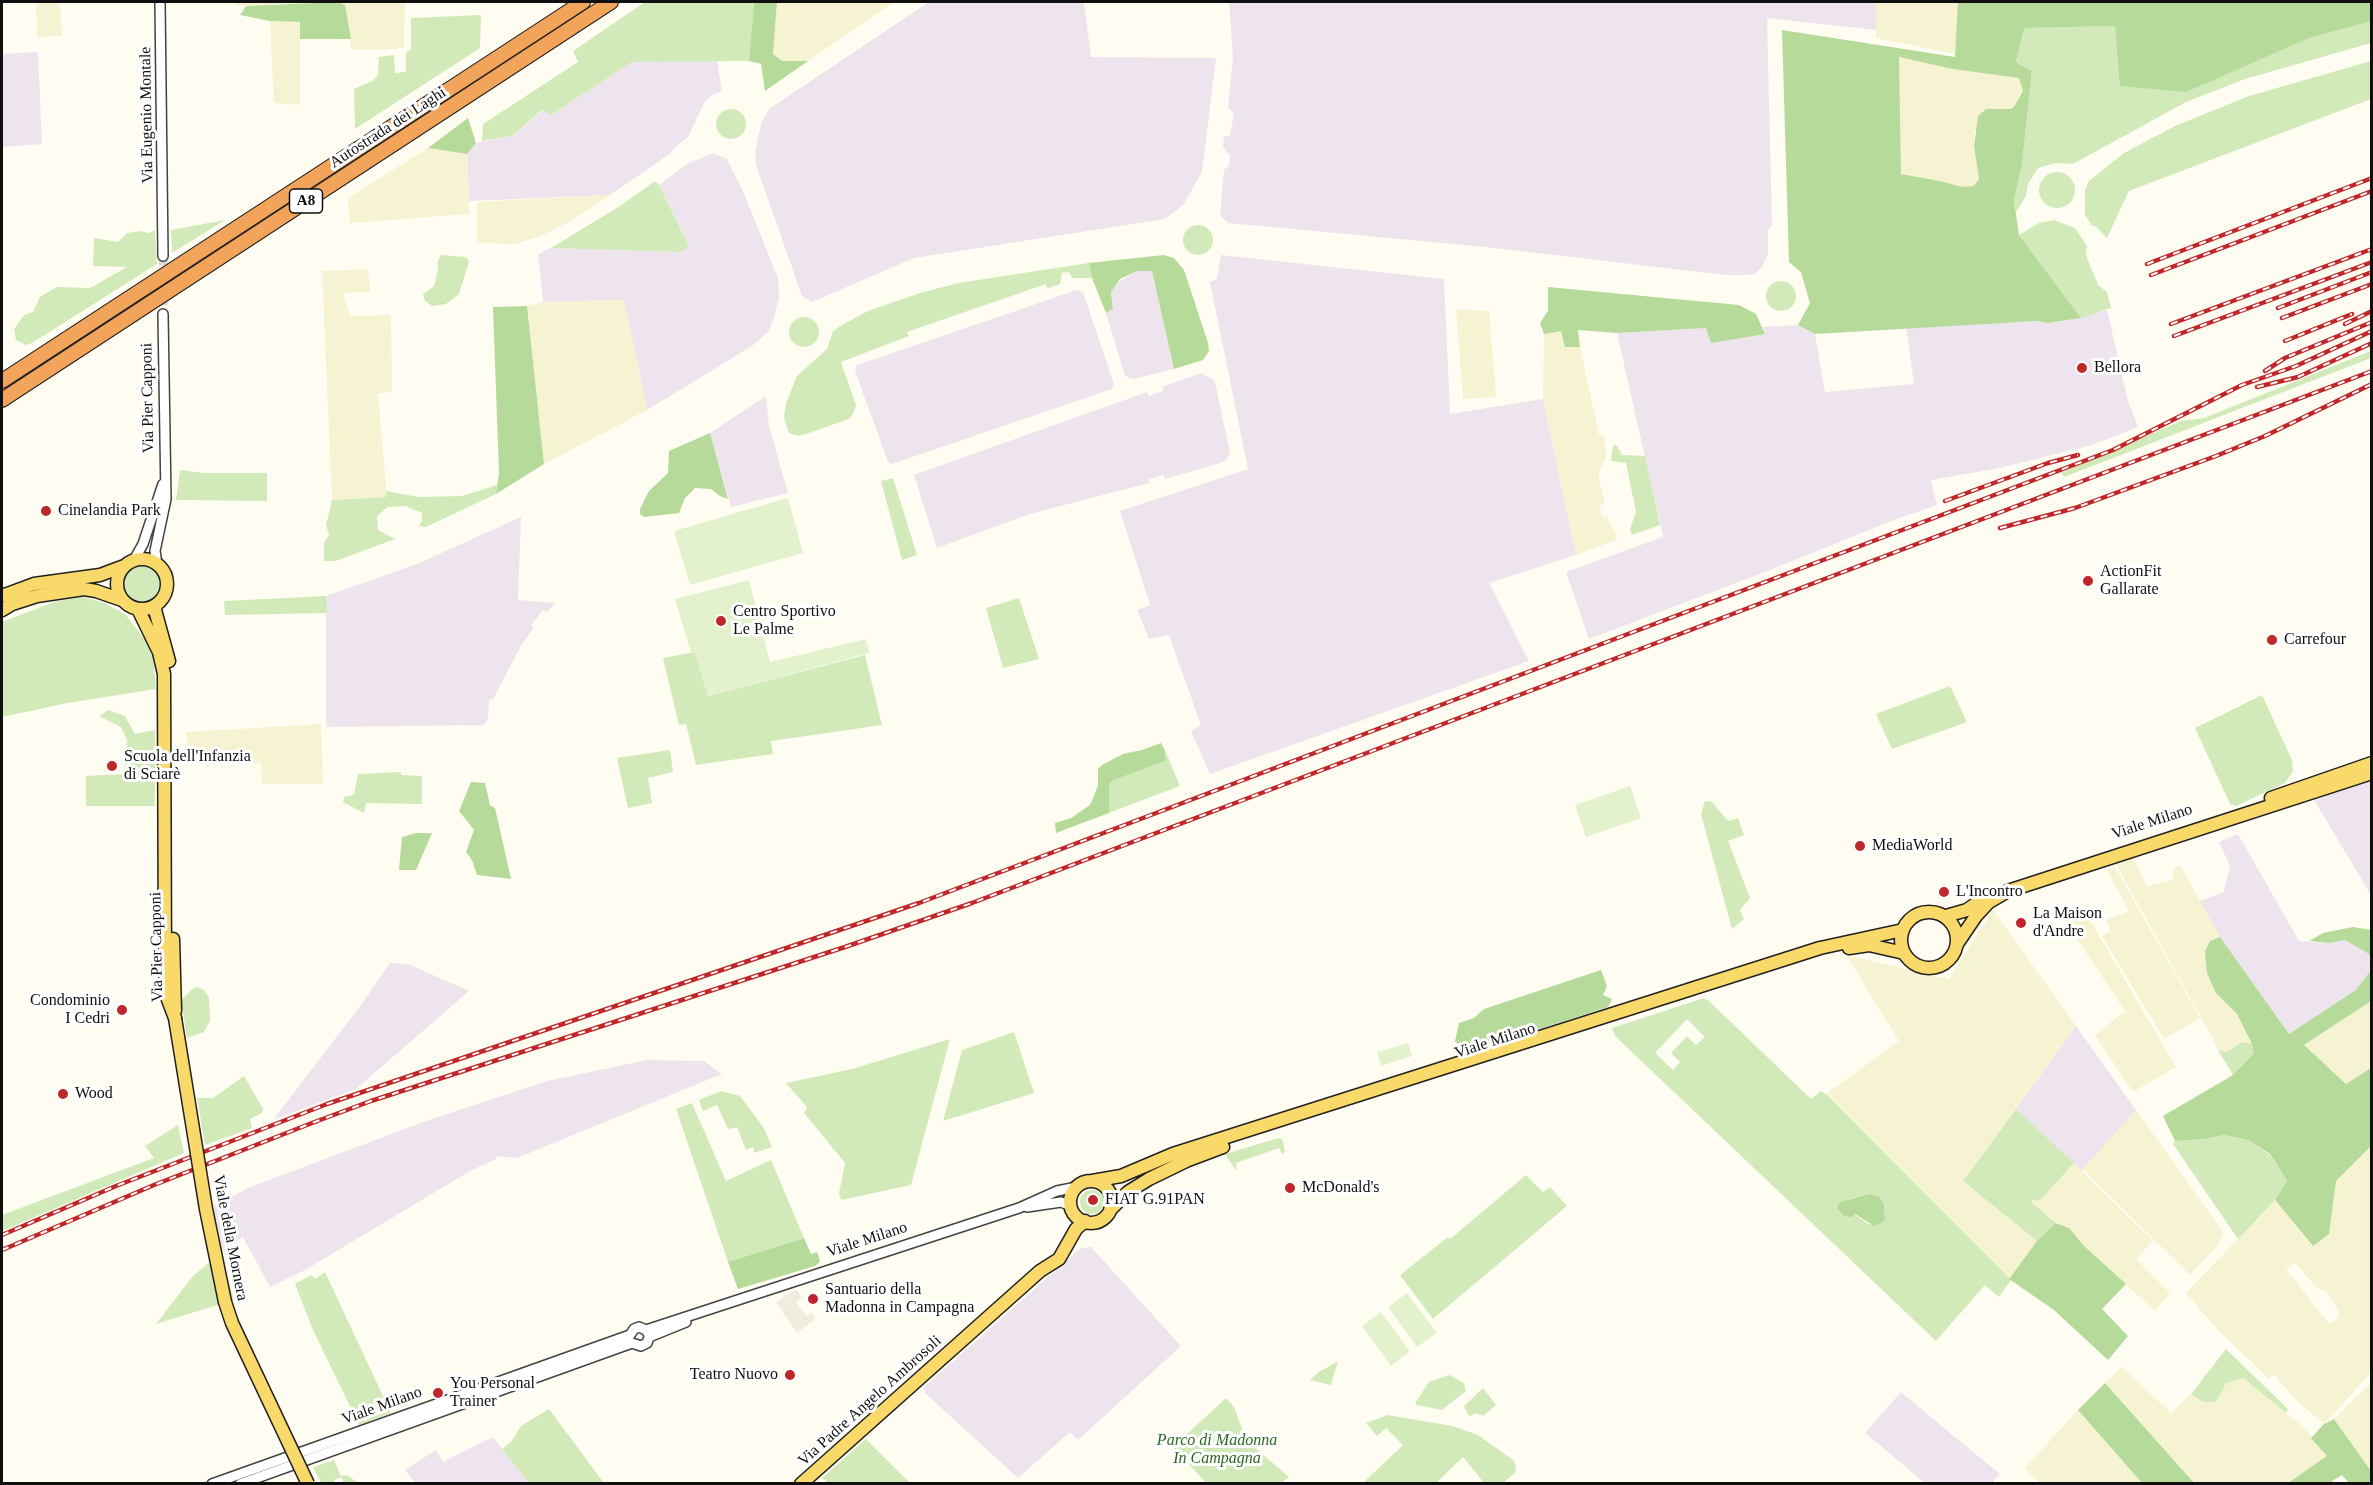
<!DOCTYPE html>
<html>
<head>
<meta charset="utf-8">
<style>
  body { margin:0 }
  #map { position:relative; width:2373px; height:1485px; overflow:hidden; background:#fffdf1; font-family:Georgia,serif }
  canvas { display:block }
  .frame { position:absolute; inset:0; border:3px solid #0f0f0f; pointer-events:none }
</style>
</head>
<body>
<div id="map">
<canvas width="2373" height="1485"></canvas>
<div class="frame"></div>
</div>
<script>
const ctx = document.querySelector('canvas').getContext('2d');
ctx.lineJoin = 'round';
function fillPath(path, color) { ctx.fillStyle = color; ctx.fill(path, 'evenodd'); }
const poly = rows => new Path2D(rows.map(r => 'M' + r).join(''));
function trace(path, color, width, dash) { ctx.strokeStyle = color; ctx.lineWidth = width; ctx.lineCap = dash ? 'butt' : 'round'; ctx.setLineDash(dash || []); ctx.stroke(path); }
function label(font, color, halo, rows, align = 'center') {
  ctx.font = font + ' Georgia,serif'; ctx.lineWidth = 6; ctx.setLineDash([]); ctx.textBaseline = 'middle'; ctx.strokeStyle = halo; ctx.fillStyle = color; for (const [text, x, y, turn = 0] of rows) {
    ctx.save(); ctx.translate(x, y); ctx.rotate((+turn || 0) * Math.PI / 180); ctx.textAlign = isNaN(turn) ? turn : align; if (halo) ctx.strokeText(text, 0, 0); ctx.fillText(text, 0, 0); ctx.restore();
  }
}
const industrial = poly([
  [929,2,1084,2,1091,57,1216,58,1202,172,1183,205,1165,219,914,258,812,302,802,296,756,165,755,153,761,124,769,109],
  [1229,2,1876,2,1877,30,1767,18,1772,226,1768,230,1768,254,1762,267,1754,274,1749,275,1725,275,1486,247,1228,223,1220,215,1224,170,1229,166,1230,156,1223,146,1224,136,1230,136,1234,114,1228,107,1233,57],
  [38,52,42,144,2,147,2,54],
  [717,61,722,91,711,96,704,103,688,137,673,149,671,153,610,195,469,201,467,154,476,143,512,136,543,110,551,115,632,62],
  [713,153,727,159,743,191,778,278,779,297,774,318,768,332,752,346,647,410,624,300,543,302,538,254,551,248,681,252,689,245,659,185,687,164],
  [1221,255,1444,279,1450,414,1543,399,1576,555,1489,583,1529,661,1210,774,1191,731,1201,725,1169,635,1149,639,1137,610,1150,605,1120,511,1248,469,1210,282,1217,279],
  [1137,271,1152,271,1174,369,1133,379,1125,376,1106,313,1113,309,1111,292,1115,284],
  [1077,290,1083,292,1114,384,1112,389,892,464,888,462,855,371,857,365],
  [2107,310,2128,401,2138,427,2092,445,2000,468,1931,480,1937,505,1894,520,1770,570,1589,639,1566,572,1663,537,1617,333,1706,328,1711,342,1765,333,1763,327,1798,325,1815,334,1825,392,1914,384,1906,327,2036,321,2048,323,2071,320],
  [1201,373,1211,378,1215,382,1230,453,1227,459,1220,463,1165,479,1164,475,1149,479,1149,483,1030,514,937,548,914,475,1147,392,1149,396,1163,391,1162,387],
  [766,396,769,426,788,493,731,507,710,433],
  [521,517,518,600,556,603,547,612,543,610,532,624,533,629,522,644,493,699,489,700,488,719,484,725,326,727,326,596,417,564],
  [2371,781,2372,781,2371,895,2314,800],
  [2238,834,2299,941,2329,943,2345,940,2369,954,2371,962,2371,970,2356,990,2289,1034,2220,937,2200,901,2224,892,2230,866,2219,842],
  [390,963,408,964,469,991,356,1089,273,1120,361,1005],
  [2076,1026,2136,1110,2082,1171,2016,1109],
  [647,1060,704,1061,722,1074,517,1158,498,1156,494,1160,470,1171,305,1270,270,1287,243,1237,223,1251,213,1206,248,1188,423,1122,547,1081],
  [1091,1247,1181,1346,1078,1440,1070,1432,1018,1478,925,1393,923,1388,1081,1248],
  [1901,1392,1950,1433,2000,1474,1992,1483,1925,1483,1865,1433],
  [493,1437,529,1483,415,1483,405,1470,436,1450,443,1462]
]);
const farmland = poly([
  [36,2,60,2,62,36,37,37],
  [231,2,405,2,404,47,397,49,357,50,351,48,345,5,337,2,239,6],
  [777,2,894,2,808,61,782,61,773,54],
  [1876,2,1906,2,1910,4,1911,2,1958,2,1956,54,1876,38],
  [270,21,300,22,300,105,274,103],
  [1899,57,1953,69,2019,78,2023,89,2014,107,2010,109,1986,109,1974,132,1974,146,1979,179,1974,186,1962,187,1940,181,1901,174],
  [428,148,467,154,469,214,350,223,348,198],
  [610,195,572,220,541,236,515,244,481,243,477,241,477,202],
  [368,269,370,292,343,293,350,316,391,315,392,391,378,394,387,497,332,500,322,271],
  [624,300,647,410,544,464,527,306,543,302],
  [1456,309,1489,311,1496,397,1463,399],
  [1561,331,1565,347,1580,347,1599,435,1604,435,1606,457,1598,475,1605,504,1599,506,1602,517,1607,516,1611,527,1617,534,1616,540,1576,555,1543,399,1544,334],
  [321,724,323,784,262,784,261,763,237,764,237,753,188,754,186,732],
  [2133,858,2147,886,2172,880,2174,868,2180,865,2220,937,2210,941,2216,993,2237,1014,2252,1044,2242,1042,2226,1052,2219,1050,2116,864],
  [2115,867,2200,1018,2164,1039,2102,936,2110,931,2106,920,2129,911,2107,870],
  [1993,910,2076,1026,1963,1181,2037,1241,2009,1279,1826,1094,1899,1041,1846,955,1949,979],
  [2084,910,2176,1067,2133,1092,2095,1035,2125,1011,2065,921],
  [2371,1001,2371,1067,2346,1084,2304,1045],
  [2136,1110,2223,1232,2219,1244,2190,1275,2083,1169],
  [2371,1146,2371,1373,2324,1424,2294,1398,2274,1374,2269,1379,2218,1330,2186,1293,2275,1200,2312,1246,2329,1234,2336,1181],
  [2294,1262,2318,1289,2327,1292,2338,1309,2339,1317,2329,1324,2286,1269],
  [2074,1163,2153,1241,2136,1259,2170,1293,2155,1311,2084,1246,2069,1228,2055,1223,2029,1201,2041,1198],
  [2122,1367,2171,1413,2191,1394,2203,1402,2226,1383,2243,1378,2302,1426,2328,1456,2288,1483,2194,1483,2105,1383],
  [2371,1383,2371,1471,2334,1419],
  [2078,1410,2142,1483,2039,1483,2025,1468]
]);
const green = poly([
  [645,2,754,2,749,61,632,62,551,115,542,110,512,136,482,141,483,124,578,62,573,51],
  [481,15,480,48,355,129,354,89,372,81,378,75,379,57,394,55,395,73,406,72,406,53,411,49,411,18],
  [2371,21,2371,43,2245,79,2186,102,2073,164,2056,163,2038,168,2028,184,2026,196,2016,212,2014,200,2022,164,2032,71,2016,62,2023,28,2116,26,2309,38],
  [2371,61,2371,99,2129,191,2107,238,2095,226,2092,226,2085,215,2085,190,2089,181,2124,153,2175,126,2249,96],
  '716 124a15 15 0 1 1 30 0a15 15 0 1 1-30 0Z',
  '2039 190a18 18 0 1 1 36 0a18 18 0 1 1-36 0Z',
  [655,181,659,185,689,246,681,252,551,248,620,206],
  [225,220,172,253,171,230],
  [2054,220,2075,228,2087,246,2086,255,2098,285,2107,292,2111,308,2081,318,2019,235,2039,223],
  '1183 240a15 15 0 1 1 30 0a15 15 0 1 1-30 0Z',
  [155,230,157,264,32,343,26,345,16,340,14,329,24,315,33,312,40,297,57,287,90,288,127,267,93,266,94,238,118,242,127,233,140,231,149,233],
  [441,255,466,257,469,262,459,294,446,304,432,306,425,301,423,294,434,286,438,270,437,263],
  [1089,263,1092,278,1072,278,1069,272,1062,273,1060,284,1047,289,1046,284,907,332,909,336,841,362,856,405,854,412,849,419,806,434,798,436,789,433,784,418,786,403,797,376,827,349,833,331,842,325,868,311,920,293,958,283],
  '1766 296a15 15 0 1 1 30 0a15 15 0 1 1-30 0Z',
  '789 332a15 15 0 1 1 30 0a15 15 0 1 1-30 0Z',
  [2371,351,2371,358,2064,477,2061,473,2181,421,2204,418],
  [1613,445,1617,446,1622,455,1645,456,1660,525,1632,535,1630,529,1636,512,1626,463,1611,461],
  [180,470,203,473,267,473,267,501,176,500],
  [893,478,917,555,902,560,881,481],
  [497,485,496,494,426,527,419,526,422,521,422,513,405,506,388,507,377,516,378,530,395,539,336,561,324,561,324,543,329,535,326,525,332,500,386,497,386,491,418,497,462,496],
  '123 584a18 18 0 1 1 36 0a18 18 0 1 1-36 0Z',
  [326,596,327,613,225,615,224,601],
  [82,597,105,603,125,614,146,641,153,657,156,689,68,703,2,717,2,622,54,602],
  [1019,598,1039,659,1003,668,986,608],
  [695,652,708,696,865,655,882,725,771,741,773,754,696,765,686,724,679,725,663,658],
  [1950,686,1967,722,1892,749,1876,714],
  [2262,695,2292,760,2293,771,2285,783,2236,806,2230,804,2195,728],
  [108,710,125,716,135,734,155,730,155,806,86,806,86,776,122,774,126,763,127,740,121,727,99,716],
  [670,750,673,772,648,778,652,803,628,808,617,758],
  [1165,750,1180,786,1109,813,1109,784,1114,780,1164,761],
  [401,772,401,775,422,776,422,804,366,803,364,813,343,802,344,797,354,795,358,774],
  [1705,801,1712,802,1728,821,1738,818,1744,835,1728,841,1750,898,1740,910,1744,919,1732,929,1701,814],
  [197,987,204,990,209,997,210,1021,204,1032,187,1038,181,1001,191,990],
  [1704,998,1709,1001,1811,1099,1821,1091,1826,1094,2011,1280,1999,1297,1985,1285,1936,1341,1615,1036,1612,1028],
  [1687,1019,1705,1037,1696,1045,1687,1036,1671,1053,1680,1062,1673,1070,1655,1053],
  [1869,1194,1884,1204,1885,1221,1868,1224,1854,1214,1845,1200],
  [1014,1032,1034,1093,943,1121,962,1050],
  [950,1039,911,1185,841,1200,839,1193,845,1163,804,1113,807,1107,786,1083,852,1069],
  [2242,1042,2252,1044,2254,1053,2233,1075,2218,1050,2226,1052],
  [244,1076,263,1109,262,1113,250,1119,252,1128,205,1145,197,1098,213,1098],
  [721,1091,740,1096,764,1128,772,1147,754,1153,753,1147,746,1150,737,1127,728,1129,717,1105,703,1111,699,1100],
  [692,1103,726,1181,771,1160,804,1238,728,1262,676,1109],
  [2016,1109,2074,1163,2041,1199,2030,1201,2055,1223,2037,1241,1963,1181],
  [178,1125,184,1153,2,1231,2,1215,154,1158,145,1146],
  [2224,1135,2248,1140,2270,1155,2287,1181,2275,1200,2238,1239,2173,1144,2175,1141,2205,1139],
  [1278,1138,1283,1140,1285,1152,1282,1154,1279,1148,1236,1163,1237,1172,1225,1154],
  [1526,1175,1543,1192,1550,1187,1567,1206,1433,1319,1400,1275,1448,1237,1450,1239],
  '1080 1202a12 12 0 1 1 24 0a12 12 0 1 1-24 0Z',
  [223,1251,223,1262,234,1300,156,1324,193,1276],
  [325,1272,391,1413,359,1425,313,1330,295,1284,311,1275,315,1279],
  [2226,1349,2288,1409,2286,1413,2243,1378,2226,1383,2216,1402,2203,1402,2191,1394],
  [1338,1361,1331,1385,1310,1380,1319,1372],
  [1449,1375,1464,1383,1466,1391,1442,1410,1417,1405,1415,1403,1429,1382],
  [1483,1388,1496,1405,1483,1416,1475,1413,1471,1416,1468,1415,1464,1406],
  [1226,1398,1234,1407,1246,1440,1289,1477,1281,1483,1206,1483,1173,1447],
  [549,1409,604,1483,529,1483,502,1449,511,1442,521,1426],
  [1388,1415,1452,1426,1478,1435,1513,1460,1516,1465,1515,1473,1503,1483,1484,1483,1463,1457,1436,1483,1363,1483,1403,1445,1386,1428,1377,1436,1366,1423],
  [866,1439,910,1483,829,1483,822,1478],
  [334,1460,341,1476,347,1475,358,1483,344,1483,341,1477,334,1480,335,1483,321,1483,313,1467]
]);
const forest = poly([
  [337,2,345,5,351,39,300,39,300,22,270,21,240,15,246,6],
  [754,2,777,2,773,54,782,61,808,61,765,91,761,64,749,61],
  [1958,2,2371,2,2372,21,2309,38,2186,92,2120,86,2115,26,2024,28,2016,62,2032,71,2022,164,2014,200,2019,235,2081,318,2048,323,2036,321,1815,334,1798,325,1810,303,1801,272,1789,262,1782,30,1955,57],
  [1899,57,1953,69,2019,78,2023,91,2014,107,2010,109,1986,109,1978,116,1974,146,1979,179,1974,186,1962,187,1940,181,1901,174],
  [468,118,476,143,467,154,428,148],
  [1164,255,1174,258,1184,270,1208,343,1209,351,1203,360,1174,369,1152,271,1137,271,1120,279,1111,292,1113,309,1106,313,1092,278,1089,263],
  [1548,287,1739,305,1756,314,1765,334,1711,343,1706,328,1617,333,1578,330,1580,347,1565,347,1561,331,1544,334,1540,323,1548,311],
  [527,306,544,464,496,494,499,473,493,307],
  [710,433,728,499,720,496,711,489,695,488,685,498,679,513,644,517,640,514,640,509,649,491,668,473,669,451],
  [1161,743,1165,750,1165,761,1114,780,1109,784,1109,813,1056,833,1055,823,1071,818,1090,805,1098,786,1098,769,1102,765,1123,754,1142,750],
  [471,782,485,783,490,805,495,808,511,879,477,875,472,860,466,852,474,830,459,811],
  [416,833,432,833,416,870,399,870,402,837],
  [2353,927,2371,930,2371,962,2369,954,2345,940,2329,943,2309,941,2323,933],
  [2220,937,2289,1034,2356,990,2371,970,2371,1001,2304,1045,2346,1084,2372,1067,2371,1146,2336,1181,2329,1234,2313,1246,2275,1200,2287,1181,2270,1154,2248,1140,2224,1135,2205,1139,2175,1141,2163,1116,2233,1075,2254,1053,2252,1044,2237,1014,2216,993,2207,973,2205,951,2210,941],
  [1601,970,1607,986,1603,995,1612,999,1608,1007,1464,1053,1455,1041,1459,1023,1474,1018,1484,1009],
  [1869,1194,1878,1196,1884,1204,1885,1221,1874,1226,1855,1214,1851,1217,1844,1216,1837,1208,1840,1202],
  [2055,1223,2069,1228,2084,1246,2126,1284,2102,1309,2128,1336,2108,1360,2054,1310,2009,1279,2037,1241],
  [804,1238,811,1254,817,1252,819,1257,820,1262,815,1266,738,1289,728,1262],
  [2105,1383,2194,1483,2142,1483,2078,1410],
  [2334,1419,2371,1471,2371,1483,2349,1483,2342,1475,2329,1483,2288,1483,2327,1456,2311,1438,2324,1424]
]);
const pitch = poly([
  [788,498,803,553,690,585,674,531],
  [749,580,770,662,866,639,869,653,708,696,695,652,691,653,675,599],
  [1630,786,1641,818,1586,837,1575,805],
  [1408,1043,1412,1056,1381,1066,1377,1052],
  [1407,1293,1437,1333,1417,1347,1388,1307],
  [1381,1312,1410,1352,1391,1366,1362,1326]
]);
const plaza = poly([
  [796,1289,802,1297,796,1302,807,1316,811,1313,816,1318,797,1333,776,1302]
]);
const minorTunnel = poly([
  [163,256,163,314]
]);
const minor = poly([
  [160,2,163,256],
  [134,560,143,544,163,484],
  [157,564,155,551,166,499,163,314],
  [1027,1207,1061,1202,1071,1206],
  [646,1330,1019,1208,1057,1191,1077,1187],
  [630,1335,634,1329,639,1327,646,1330,649,1335],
  [649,1337,686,1322],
  [632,1343,641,1346,647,1343,649,1337],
  [212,1484,630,1335],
  [240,1484,632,1343]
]);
const major = poly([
  '117 584a25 25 0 1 1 50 0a25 25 0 1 1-50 0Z',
  [2,596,34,584,100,575,124,566],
  [156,605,155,610,169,661],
  [138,609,159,652,164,674,165,969,167,997,175,1018],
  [2,610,12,604,37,596,84,589,96,591,122,600],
  [2271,798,2372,763],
  '1901 940a28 28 0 1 1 56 0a28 28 0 1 1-56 0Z',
  [1946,916,1967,910,1988,895],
  [173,939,175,1011],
  [1957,944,1976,916,1989,902,2008,891,2372,773],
  [1849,948,1869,945,1904,953],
  [1092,1181,1121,1176,1173,1154,1820,948,1903,930],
  '1070 1202a21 21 0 1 1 42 0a21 21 0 1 1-42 0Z',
  [1110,1210,1128,1192,1149,1179,1186,1161,1223,1147],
  [801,1484,1040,1271,1059,1259,1076,1229,1085,1221]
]);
const highway = poly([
  [2,381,583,2],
  [2,400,611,2]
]);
const rail = poly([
  [2147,264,2372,178],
  [2151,275,2372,191],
  [2278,308,2372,272],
  [2282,318,2372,284],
  [2171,324,2372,249],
  [2345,324,2372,311],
  [2174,336,2372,262],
  [2285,341,2352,314],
  [2265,371,2285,358,2372,322],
  [2257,387,2298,377,2372,343],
  [1945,501,2048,463,2078,455],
  [2000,528,2075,508,2216,456,2265,436,2372,384],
  [2,1235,116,1186,327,1104,919,903,2113,450,2242,385,2296,366,2372,331],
  [2,1250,154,1185,312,1123,371,1101,845,947,972,903,2372,371]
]);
const majorBridge = poly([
  [175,1018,206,1209,225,1302,232,1323,308,1484]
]);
const markers = [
  [2082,368,6,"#bf272a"],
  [46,511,6,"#bf272a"],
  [2088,581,6,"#bf272a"],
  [721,621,6,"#bf272a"],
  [2272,640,6,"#bf272a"],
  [112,766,6,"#bf272a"],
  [1860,846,6,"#bf272a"],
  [1944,892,6,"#bf272a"],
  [2021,923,6,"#bf272a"],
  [122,1010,6,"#bf272a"],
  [63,1094,6,"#bf272a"],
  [1290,1188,6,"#bf272a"],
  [1093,1200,6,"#bf272a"],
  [813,1299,6,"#bf272a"],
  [790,1375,6,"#bf272a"],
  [438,1393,6,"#bf272a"]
];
const shields = [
  [306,201,33]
];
const shieldNames = [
  ["A8",306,201]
];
const streetNames = [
  ["Via Eugenio Montale",147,115,-91],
  ["Autostrada dei Laghi",388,128,-33],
  ["Via Pier Capponi",148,398,-91],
  ["Viale Milano",2152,822,-18],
  ["Via Pier Capponi",157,947,-91],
  ["Viale Milano",1495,1041,-18],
  ["Viale della Mornera",230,1238,79],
  ["Viale Milano",867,1240,-18],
  ["Via Padre Angelo Ambrosoli",870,1401,-42],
  ["Viale Milano",382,1406,-20]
];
const poiNames = [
  ["Bellora",2094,368],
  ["Cinelandia Park",58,511],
  ["ActionFit",2100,572],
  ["Gallarate",2100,590],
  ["Centro Sportivo",733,612],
  ["Le Palme",733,630],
  ["Carrefour",2284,640],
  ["Scuola dell'Infanzia",124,757],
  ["di Sciarè",124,775],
  ["MediaWorld",1872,846],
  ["L'Incontro",1956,892],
  ["La Maison",2033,914],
  ["d'Andre",2033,932],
  ["Condominio",110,1001,"right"],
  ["I Cedri",110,1019,"right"],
  ["Wood",75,1094],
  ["McDonald's",1302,1188],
  ["FIAT G.91PAN",1105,1200],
  ["Santuario della",825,1290],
  ["Madonna in Campagna",825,1308],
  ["Teatro Nuovo",778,1375,"right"],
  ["You Personal",450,1384],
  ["Trainer",450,1402]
];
const parkNames = [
  ["Parco di Madonna",1217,1441],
  ["In Campagna",1217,1459]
];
fillPath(industrial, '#ede4ed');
fillPath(farmland, '#f5f3d1');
fillPath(green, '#d2eaba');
fillPath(forest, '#b5da9a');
fillPath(pitch, '#e3f1cc');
fillPath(plaza, '#f0ece0');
trace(minorTunnel, '#dbd9cf', 9, [9, 4.5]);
trace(minor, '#424242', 12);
trace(major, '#202020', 15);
trace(highway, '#202020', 16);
trace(minor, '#fff', 9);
trace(major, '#f8d969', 12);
trace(highway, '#f3a45b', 14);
trace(rail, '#bf272a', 4.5);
trace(rail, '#fff', 2, [7]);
trace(majorBridge, '#202020', 15, []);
trace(majorBridge, '#f8d969', 12);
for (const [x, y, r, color] of markers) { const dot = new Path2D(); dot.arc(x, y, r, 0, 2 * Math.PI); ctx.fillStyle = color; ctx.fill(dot); trace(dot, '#fff', 2); }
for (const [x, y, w] of shields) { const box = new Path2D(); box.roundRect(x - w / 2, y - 12, w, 24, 4.5); ctx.fillStyle = '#fff'; ctx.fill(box); trace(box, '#0f0f0f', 1.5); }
label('bold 15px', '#0f0f0f', null, shieldNames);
label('16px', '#0f0f0f', '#fff', streetNames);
label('16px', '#0f0f0f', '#fff', poiNames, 'left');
label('italic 16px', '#2c671f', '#fff', parkNames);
</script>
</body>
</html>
